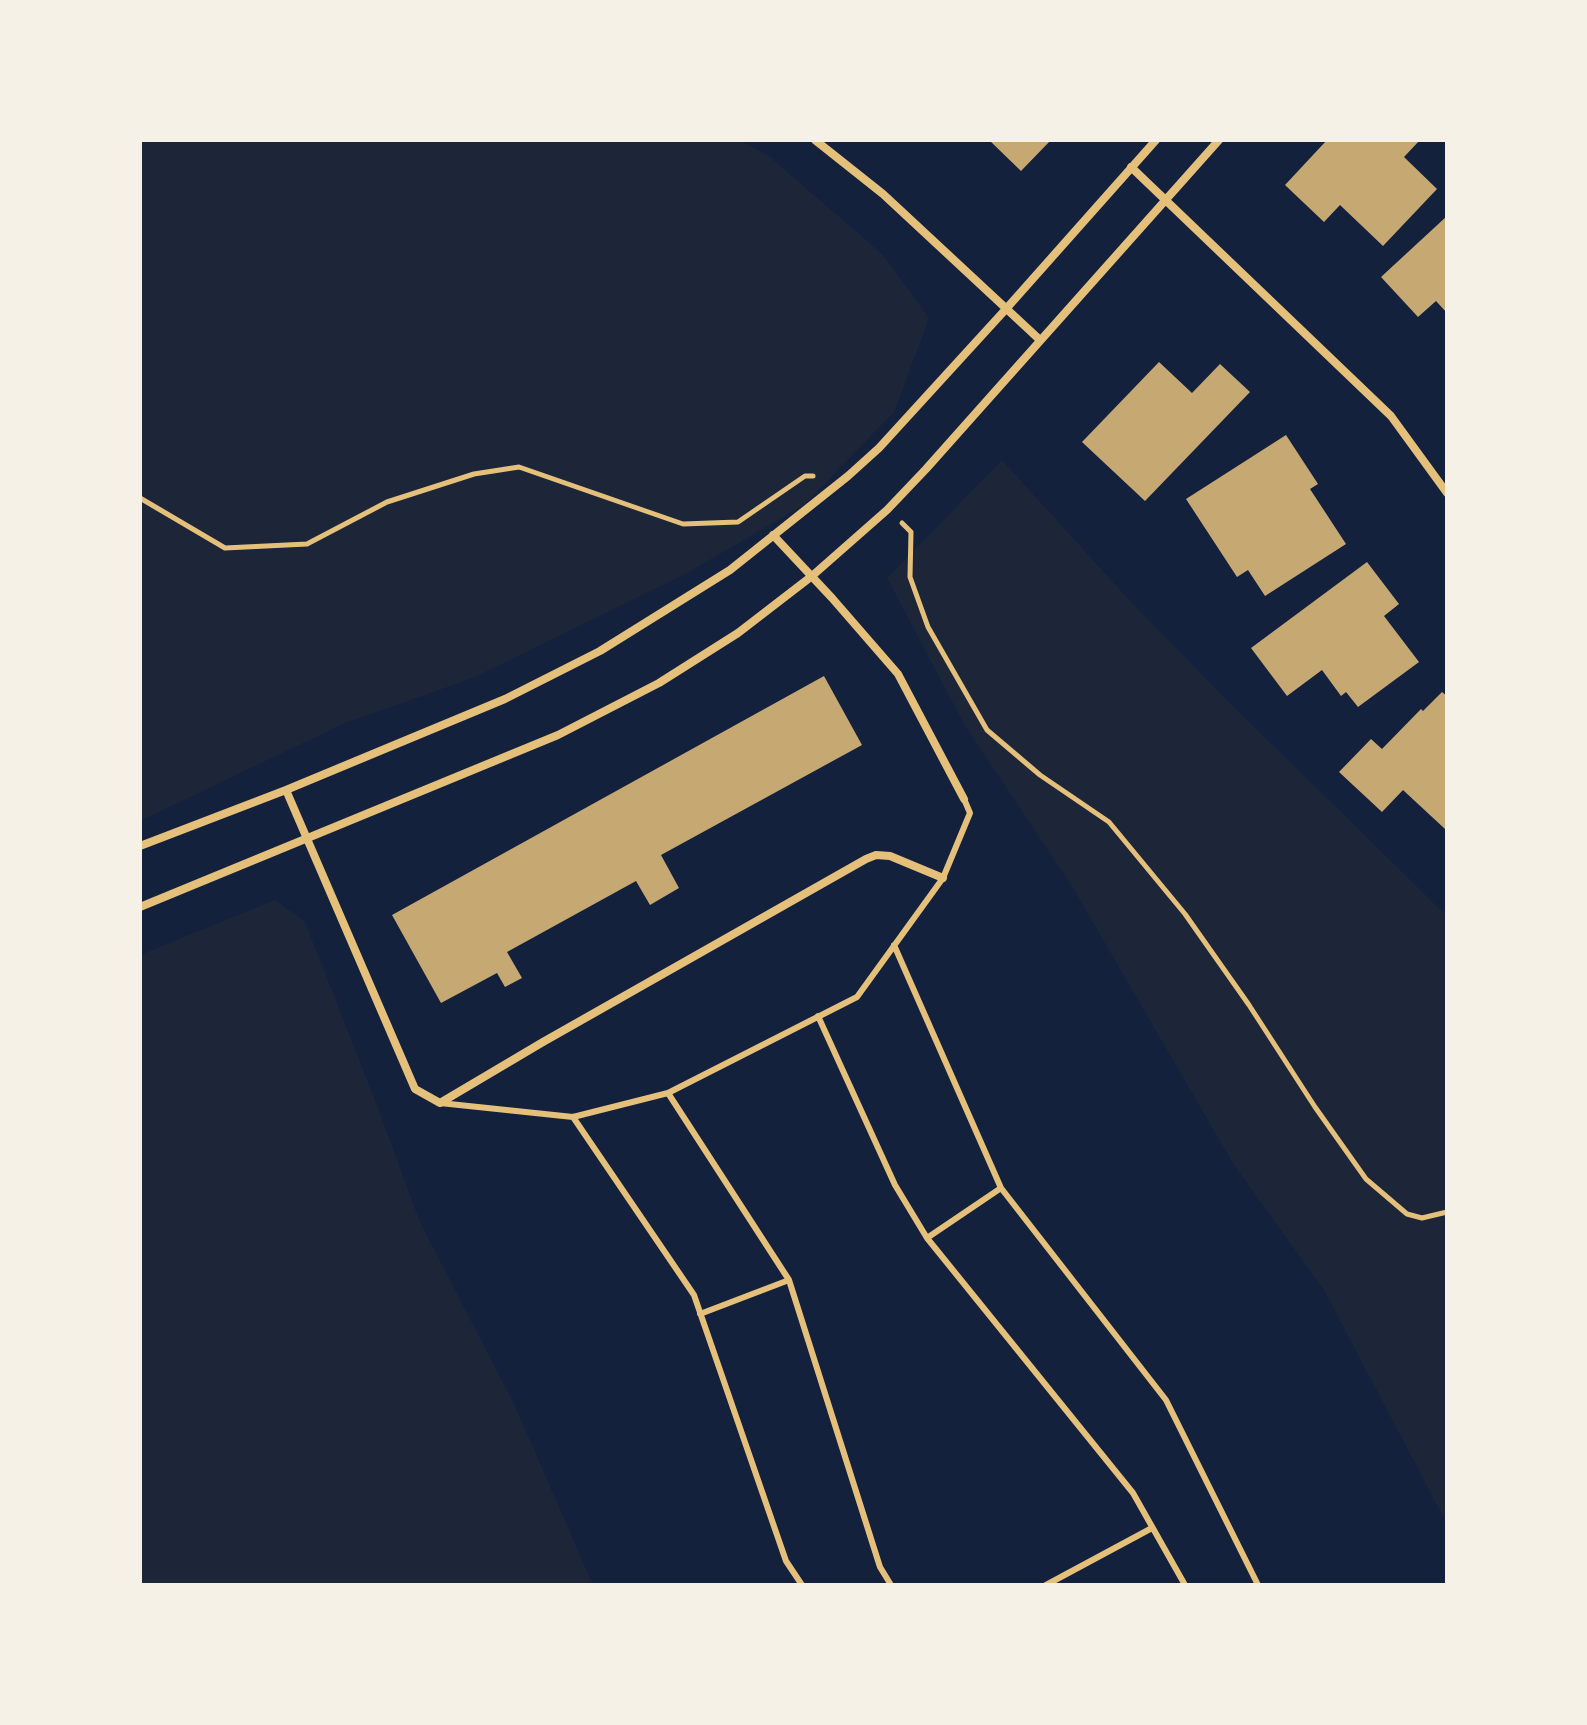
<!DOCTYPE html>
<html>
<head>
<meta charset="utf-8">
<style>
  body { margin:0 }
  #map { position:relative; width:1587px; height:1725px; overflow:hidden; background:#14213d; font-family:Inter,sans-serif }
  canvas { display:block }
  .frame { position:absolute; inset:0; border:142px solid #f6f1e7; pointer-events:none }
</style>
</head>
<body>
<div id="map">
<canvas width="1587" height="1725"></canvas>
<div class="frame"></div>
</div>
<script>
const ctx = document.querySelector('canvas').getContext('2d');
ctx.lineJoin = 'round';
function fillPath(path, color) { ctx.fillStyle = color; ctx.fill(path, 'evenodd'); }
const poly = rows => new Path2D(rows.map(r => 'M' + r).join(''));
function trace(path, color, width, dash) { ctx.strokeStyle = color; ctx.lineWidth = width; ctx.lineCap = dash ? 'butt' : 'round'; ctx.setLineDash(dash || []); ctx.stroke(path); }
const green = poly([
  [140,140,740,140,769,156,883,255,929,318,894,412,804,505,687,573,473,678,345,723,140,821],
  [1002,460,1131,602,1233,706,1447,916,1447,1524,1324,1290,1234,1165,1073,888,964,724,887,578],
  [275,900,305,922,376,1103,420,1222,514,1404,593,1585,140,1585,140,955]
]);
const building = poly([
  [989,140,1051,140,1021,171],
  [1327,140,1420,140,1404,157,1437,189,1383,246,1340,205,1324,222,1285,185],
  [1447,216,1447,313,1436,301,1418,317,1381,277],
  [1159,362,1192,393,1220,364,1250,392,1145,501,1082,442],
  [1286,435,1318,484,1310,489,1346,544,1265,596,1248,570,1237,577,1186,499],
  [1367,562,1399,604,1384,616,1419,662,1358,707,1346,692,1341,696,1322,670,1287,696,1251,648],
  [824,676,862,745,661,855,679,888,650,905,636,881,507,952,522,978,505,987,497,973,441,1003,392,915],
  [1442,692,1447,696,1447,827,1445,829,1403,790,1382,812,1339,772,1371,739,1382,749,1421,709,1423,711]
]);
const path = poly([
  [140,498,225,548,307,544,387,502,474,474,519,467,683,524,738,522,805,476,813,476],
  [902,523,911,532,910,577,928,627,987,730,1040,775,1109,822,1185,914,1249,1005,1315,1107,1366,1179,1407,1214,1422,1218,1447,1212]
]);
const service = poly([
  [894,945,1001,1188,927,1238],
  [818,1016,895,1185,927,1238,1133,1493,1185,1585],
  [668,1093,789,1280,880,1567,891,1585],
  [440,1103,573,1117,668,1093,857,997,943,878,970,813,964,799],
  [573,1117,694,1295,786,1561,802,1585],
  [1001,1188,1166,1400,1258,1585],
  [700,1314,789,1280],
  [1046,1585,1152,1528]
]);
const minor = poly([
  [815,140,883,194,1040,340],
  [1131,167,1391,416,1447,493],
  [773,535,832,598,898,674,964,799],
  [286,790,415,1089,440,1103,543,1042,866,859,876,855,890,856,943,878],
  [140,846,286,790,505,699,600,651,730,570,848,476,879,448,1006,309,1156,140],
  [140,907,558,735,659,683,738,633,812,576,887,510,926,469,1219,140]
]);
fillPath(green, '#1d2539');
fillPath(building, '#c6a872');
trace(path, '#e5c07b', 5);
trace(service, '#e5c07b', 6);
trace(minor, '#e5c07b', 8);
</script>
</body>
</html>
